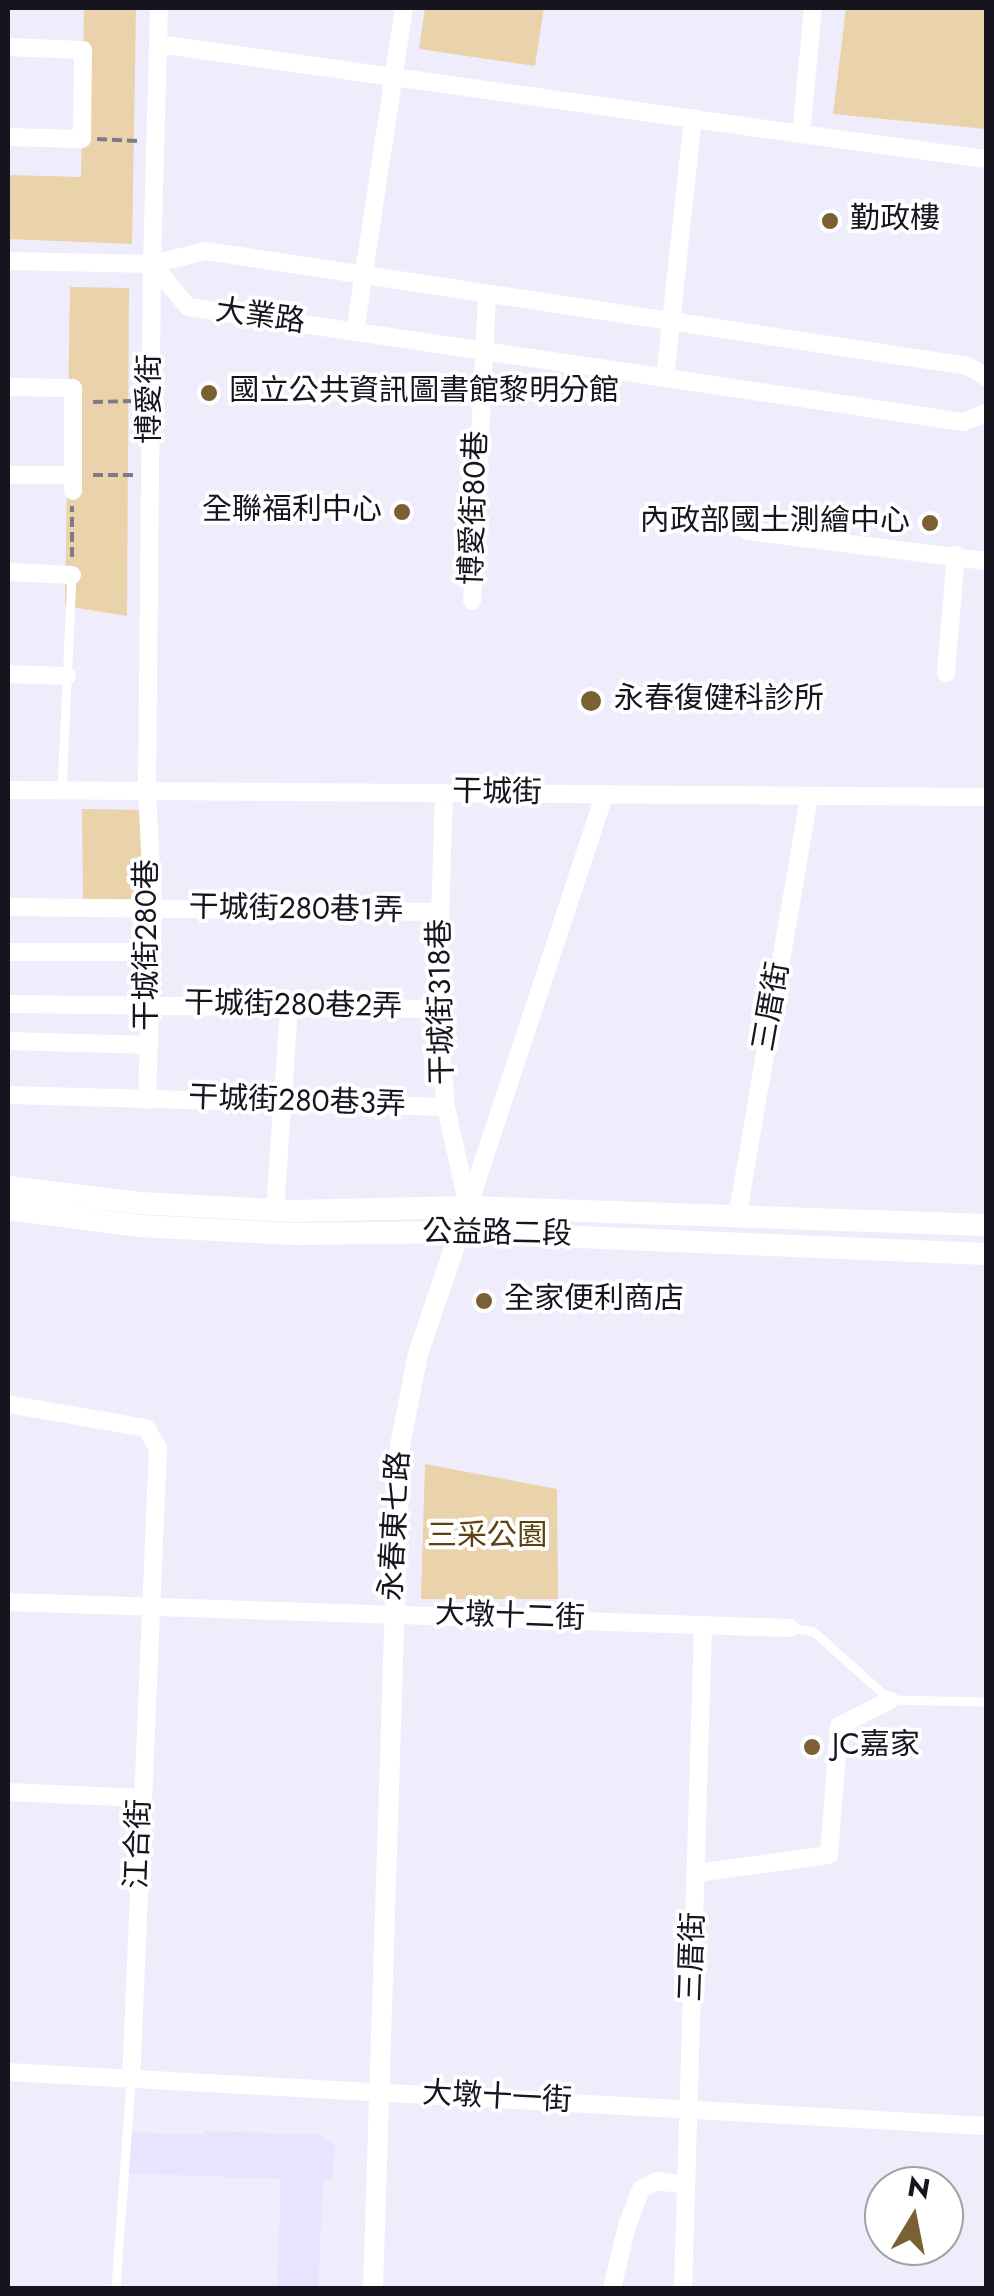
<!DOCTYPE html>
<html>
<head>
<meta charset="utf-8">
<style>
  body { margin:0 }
  #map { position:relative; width:994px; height:2296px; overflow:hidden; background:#efecfc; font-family:Jost,sans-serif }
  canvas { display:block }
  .frame { position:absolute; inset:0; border:10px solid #16141e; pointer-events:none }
  .north { position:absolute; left:864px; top:2166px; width:100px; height:100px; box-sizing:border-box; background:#fff; border:2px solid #a2a1a5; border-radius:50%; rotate:10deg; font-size:28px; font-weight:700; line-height:40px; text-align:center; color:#16141e }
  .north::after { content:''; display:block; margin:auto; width:35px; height:45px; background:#7a6032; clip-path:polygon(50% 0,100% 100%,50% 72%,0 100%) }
</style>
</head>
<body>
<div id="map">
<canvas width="994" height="2296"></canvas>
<div class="frame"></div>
<div class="north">N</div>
</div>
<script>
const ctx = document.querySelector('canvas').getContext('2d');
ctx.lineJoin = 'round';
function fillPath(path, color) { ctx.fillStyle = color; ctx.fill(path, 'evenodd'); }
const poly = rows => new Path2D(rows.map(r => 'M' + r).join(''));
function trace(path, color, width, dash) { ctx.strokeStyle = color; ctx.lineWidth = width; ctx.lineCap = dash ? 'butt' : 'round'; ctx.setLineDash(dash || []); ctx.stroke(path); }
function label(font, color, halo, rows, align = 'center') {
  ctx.font = font + ' Jost,"Noto Sans TC",sans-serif'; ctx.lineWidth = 8; ctx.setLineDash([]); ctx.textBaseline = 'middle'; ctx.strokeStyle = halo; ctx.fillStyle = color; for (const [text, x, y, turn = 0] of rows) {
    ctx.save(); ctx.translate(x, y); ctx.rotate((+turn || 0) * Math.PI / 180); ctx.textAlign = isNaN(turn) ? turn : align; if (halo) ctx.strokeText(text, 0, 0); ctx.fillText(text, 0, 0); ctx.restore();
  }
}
const built = poly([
  [204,2131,320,2135,335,2146,332,2180,323,2181,318,2288,277,2288,281,2179,126,2173,126,2132,204,2135]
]);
const green = poly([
  [84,8,136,8,132,244,8,239,8,175,81,177],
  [425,8,544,8,535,66,419,49],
  [846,8,986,8,986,129,833,114],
  [70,287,129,288,127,616,65,606],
  [82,809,143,810,147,899,83,900],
  [425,1464,557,1489,558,1599,421,1599]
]);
const path = poly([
  [97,139,138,141],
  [93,402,133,401],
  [93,475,133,475],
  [72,557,72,506]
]);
const service = poly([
  [62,790,72,575],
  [790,1628,814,1632,890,1700,986,1702],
  [116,2288,131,2081]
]);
const minor = poly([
  [813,8,801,134,986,159],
  [158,44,801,134],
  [8,47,83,50,82,139,8,137],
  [8,261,152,264,206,251,968,366,986,377],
  [152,264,188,307,963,422,986,413],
  [355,332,404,8],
  [665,378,693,118],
  [8,387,73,388,73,491],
  [8,475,73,475],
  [747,531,986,561],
  [8,572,72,575],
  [472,601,487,295],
  [946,673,956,555],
  [8,674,67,676],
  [8,790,986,797],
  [444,794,437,1009,446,1107,468,1207],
  [8,907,440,912],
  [8,952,152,952],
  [8,1004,437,1009],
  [8,1041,149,1045],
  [8,1095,446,1107],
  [147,1100,153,909,147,790,152,264,159,8],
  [468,1207,604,796],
  [275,1210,289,1007],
  [737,1218,809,797],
  [8,1404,146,1428,158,1448,131,2081],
  [8,1602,790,1628],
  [8,1792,142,1798],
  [697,1873,829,1855,839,1726,890,1700],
  [8,2072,986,2126],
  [612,2288,627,2226,641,2189,657,2181,686,2185],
  [683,2288,703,1625]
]);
const tertiary = poly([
  [373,2288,400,1445,418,1354,464,1219]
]);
const secondary = poly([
  [8,1187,140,1203,291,1211,468,1207,986,1225],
  [8,1209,140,1226,294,1234,460,1232,986,1254]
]);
const markers = [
  [830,221,10,"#7a6032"],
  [209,393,10,"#7a6032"],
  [402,512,10,"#7a6032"],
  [930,523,10,"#7a6032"],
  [591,701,12,"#7a6032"],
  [484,1301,10,"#7a6032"],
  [812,1747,10,"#7a6032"]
];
const poiNames = [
  ["勤政樓",850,221],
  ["國立公共資訊圖書館黎明分館",229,393],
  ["全聯福利中心",382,512,"right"],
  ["內政部國土測繪中心",910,523,"right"],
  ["永春復健科診所",614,701],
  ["全家便利商店",504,1301],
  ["JC嘉家",832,1747]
];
const streetNames = [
  ["大業路",260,318,8],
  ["博愛街",152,399,-90],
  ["博愛街80巷",476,508,-88],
  ["干城街",497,794,1],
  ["干城街280巷1弄",296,911,1],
  ["干城街280巷",149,945,-90],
  ["干城街318巷",443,1002,-91],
  ["干城街280巷2弄",293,1007,1],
  ["三厝街",773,1007,-80],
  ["干城街280巷3弄",297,1103,2],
  ["公益路二段",497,1235,1],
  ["永春東七路",397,1526,-87],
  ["大墩十二街",510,1618,2],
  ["江合街",140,1844,-88],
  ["三厝街",694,1957,-88],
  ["大墩十一街",497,2099,3]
];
const parkNames = [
  ["三采公園",487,1538]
];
fillPath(built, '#e8e3ff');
fillPath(green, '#ead2ab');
trace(path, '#7e7b88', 4, [10, 5]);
trace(service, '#fff', 9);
trace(minor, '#fff', 18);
trace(tertiary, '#fff', 20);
trace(secondary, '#fff', 22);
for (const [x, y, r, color] of markers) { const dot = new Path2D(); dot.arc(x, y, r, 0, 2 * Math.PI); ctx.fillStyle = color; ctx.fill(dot); trace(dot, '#fff', 4); }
label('30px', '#16141e', '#fff', poiNames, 'left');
label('30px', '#16141e', '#fff', streetNames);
label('30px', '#5c430f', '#fff', parkNames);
</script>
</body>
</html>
